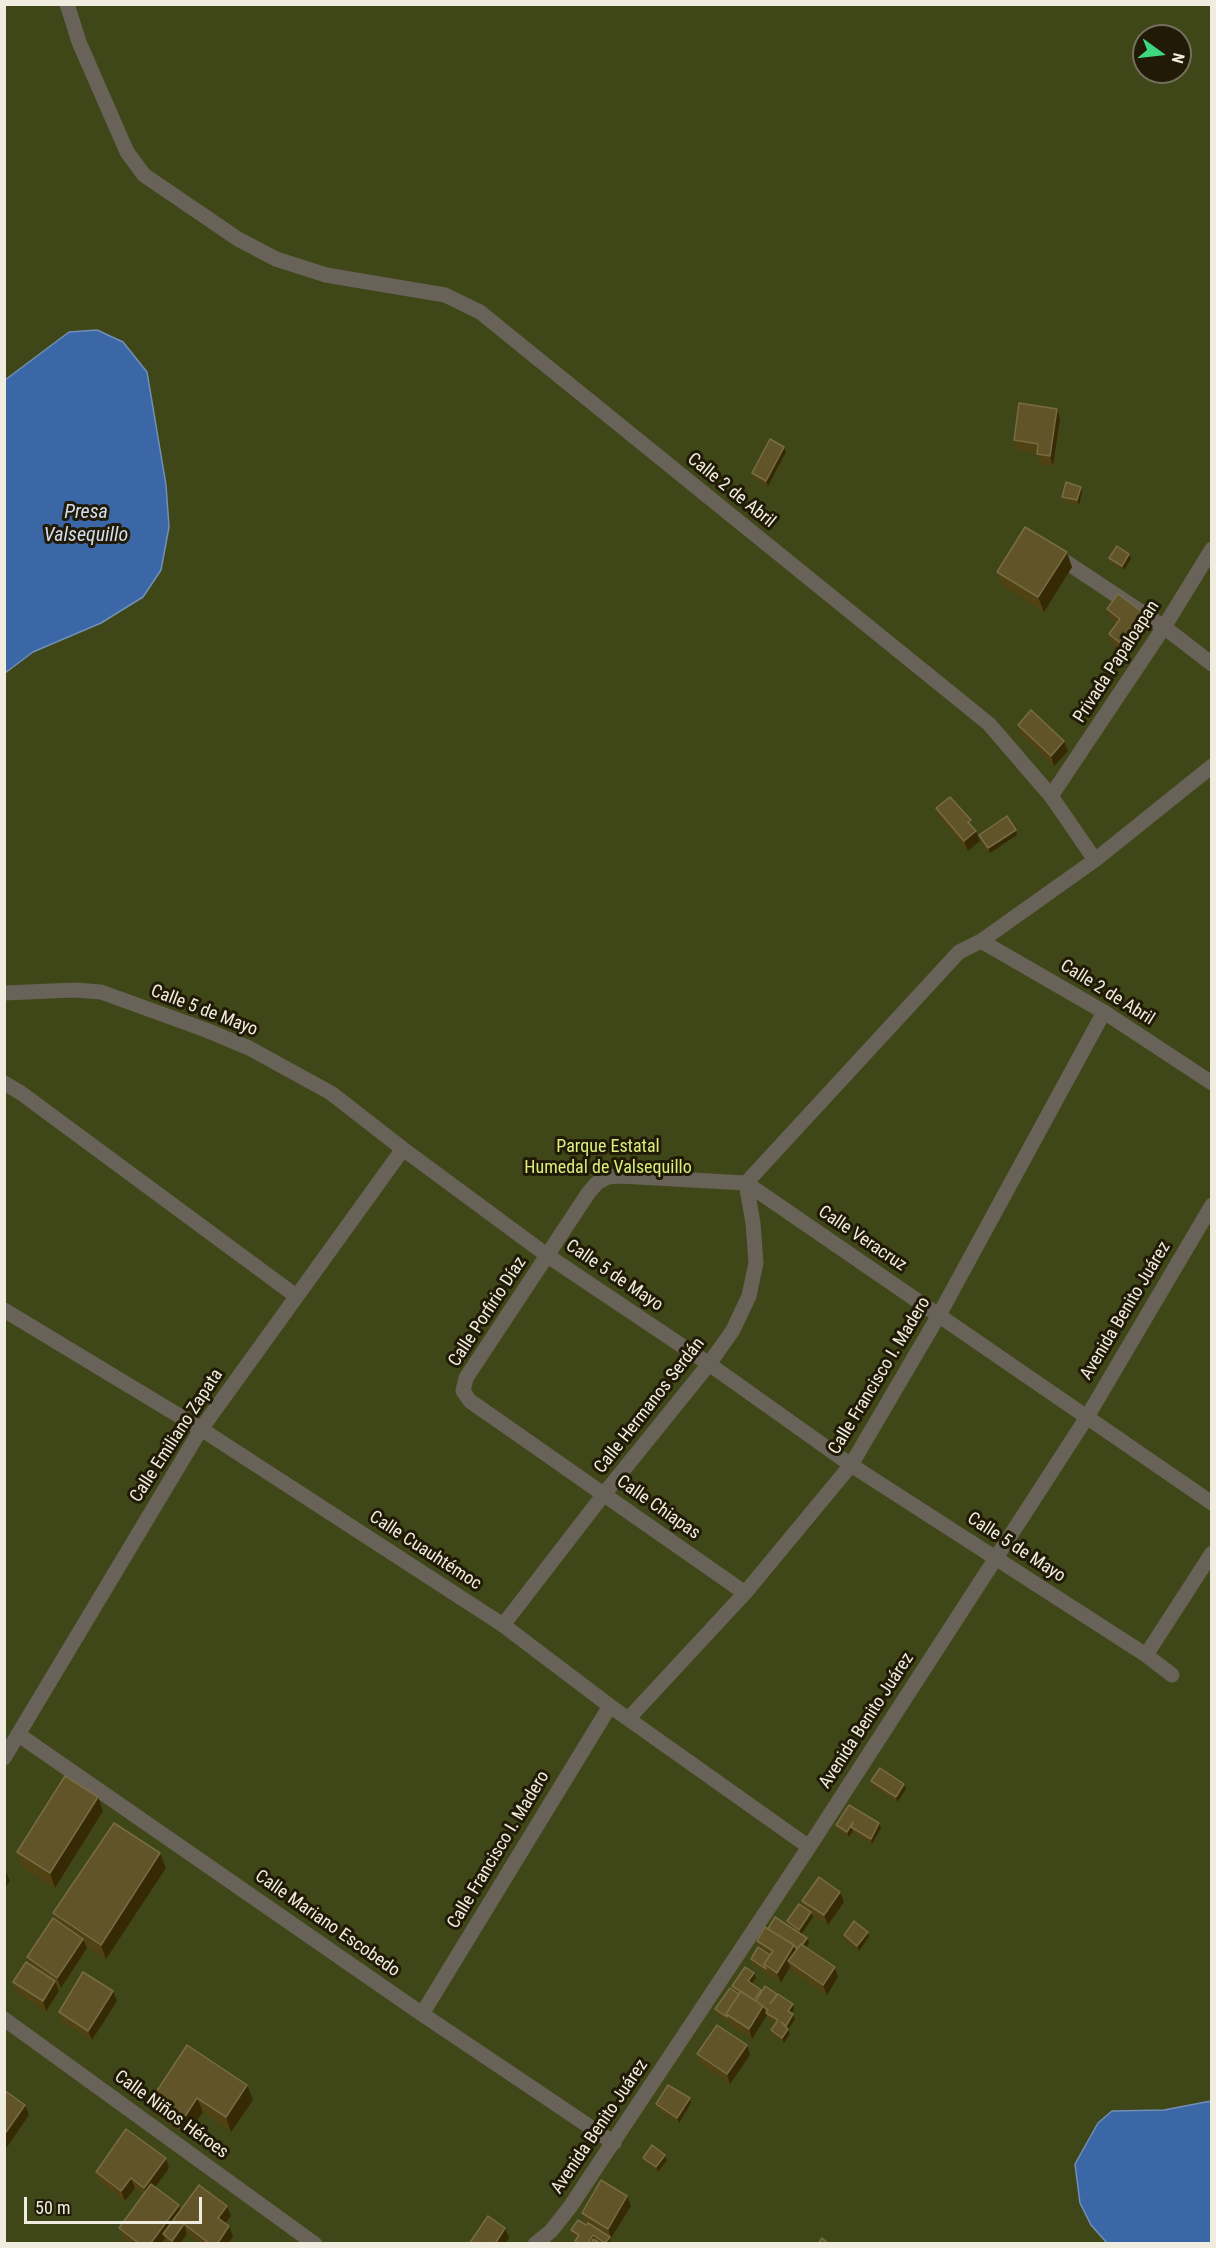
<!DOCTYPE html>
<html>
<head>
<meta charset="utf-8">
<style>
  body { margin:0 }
  #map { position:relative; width:1216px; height:2248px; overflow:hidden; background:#211a06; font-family:"Roboto Condensed",sans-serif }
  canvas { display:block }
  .frame { position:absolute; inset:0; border:6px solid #f0ecdf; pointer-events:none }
  .north { position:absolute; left:1132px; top:24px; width:60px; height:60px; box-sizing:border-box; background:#211a06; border:2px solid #746e5d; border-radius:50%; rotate:105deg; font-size:16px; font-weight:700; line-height:24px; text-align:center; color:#f0ecdf }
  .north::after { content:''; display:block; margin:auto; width:21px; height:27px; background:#3cd77e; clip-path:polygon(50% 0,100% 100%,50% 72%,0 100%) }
  .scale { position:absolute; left:24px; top:2197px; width:178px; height:27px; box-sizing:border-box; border:3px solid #f0ecdf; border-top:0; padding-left:8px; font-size:18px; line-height:21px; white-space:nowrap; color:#f0ecdf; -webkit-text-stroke:4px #211a06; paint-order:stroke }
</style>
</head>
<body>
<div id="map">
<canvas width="1216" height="2248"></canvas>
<div class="frame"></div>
<div class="north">N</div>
<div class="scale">50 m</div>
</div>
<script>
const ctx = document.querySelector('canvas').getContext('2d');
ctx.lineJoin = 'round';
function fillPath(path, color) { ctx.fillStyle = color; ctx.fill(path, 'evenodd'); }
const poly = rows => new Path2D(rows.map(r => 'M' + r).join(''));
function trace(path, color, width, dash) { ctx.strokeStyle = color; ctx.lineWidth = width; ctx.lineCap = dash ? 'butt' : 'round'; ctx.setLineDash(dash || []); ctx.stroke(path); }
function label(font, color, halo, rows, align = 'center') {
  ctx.font = font + ' "Roboto Condensed",sans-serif'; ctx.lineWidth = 6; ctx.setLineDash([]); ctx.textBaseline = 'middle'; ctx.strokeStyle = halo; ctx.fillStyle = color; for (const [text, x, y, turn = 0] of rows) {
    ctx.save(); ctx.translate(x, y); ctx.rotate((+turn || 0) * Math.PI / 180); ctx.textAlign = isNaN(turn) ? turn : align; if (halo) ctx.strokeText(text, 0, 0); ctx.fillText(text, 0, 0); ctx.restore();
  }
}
const green = poly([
  [5,5,1211,5,1211,2243,5,2243],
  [1144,36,1180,36,1180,72,1144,72]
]);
const water = poly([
  [97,330,123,342,147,372,166,485,169,527,161,570,143,597,101,623,33,652,5,673,5,380,69,332,97,330],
  [1211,2101,1211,2243,1107,2243,1091,2225,1080,2203,1075,2164,1098,2123,1112,2111,1164,2110,1211,2101]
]);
const minor = poly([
  [67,4,79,42,127,152,144,175,238,239,276,259,326,275,445,295,480,312,989,724,1051,796,1095,860],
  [1054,554,1164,627,1212,664],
  [1051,796,1164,627,1212,549],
  [981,941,1104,1012,1212,1083],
  [4,993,75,990,101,992,206,1030,249,1048,331,1093,403,1149,548,1256,709,1364,851,1465,1146,1655,1172,1675],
  [4,1083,21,1093,296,1296],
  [746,1183,959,952,981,941,1095,860,1212,766],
  [4,1310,201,1429,503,1625,610,1706,809,1847],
  [745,1593,470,1401,463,1391,466,1378,589,1192,597,1183,608,1177,620,1176,746,1183,1212,1503],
  [503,1625,604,1494,709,1364,733,1330,749,1296,756,1263,753,1223,746,1183],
  [1146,1655,1212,1553],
  [629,1718,745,1593,851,1465,939,1315,1104,1012],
  [19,1735,422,2014,614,2143],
  [4,1758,201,1429,403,1149],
  [422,2014,610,1706],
  [4,2019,315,2244],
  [535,2244,551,2231,570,2207,809,1847,1087,1417,1212,1205]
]);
const wall = poly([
  [1060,419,1053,466,1040,464,1037,453,1017,450,1014,440],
  [784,447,786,452,768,486,754,478,752,473],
  [1081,487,1082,492,1079,505,1064,502,1062,497],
  [1129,554,1131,559,1124,570,1111,563,1109,558],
  [1072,567,1044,612,1003,586,997,572],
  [1107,609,1146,615,1150,625,1127,656,1112,644,1109,634,1116,623,1111,619],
  [1018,725,1064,741,1068,751,1054,766,1021,735],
  [936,808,976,831,980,841,968,851,940,818],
  [1016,830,1017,835,990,853,981,840,979,835],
  [871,1781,904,1784,906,1789,897,1802,873,1786],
  [98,1797,103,1811,55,1888,22,1867,17,1852],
  [879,1823,881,1828,872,1844,853,1832,853,1831,849,1837,838,1830,836,1825],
  [160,1853,166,1868,106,1959,86,1946,87,1948,61,1988,57,1985,59,1991,46,2011,16,1992,13,1982,30,1965,27,1957,56,1920,53,1913],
  [802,1901,844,1902,828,1925,812,1915,813,1917,802,1934,807,1938,809,1943,806,1948,835,1967,838,1977,827,1995,792,1971,790,1967,781,1983,752,1964,751,1959,759,1948,757,1941,768,1929,789,1926,787,1921,805,1908],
  [844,1935,869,1937,859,1951,846,1940],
  [754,1973,756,1978,752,1984,761,1990,761,1992,777,1994,777,1995,793,2004,794,2009,792,2013,795,2019,788,2029,790,2034,784,2043,773,2035,771,2030,776,2023,768,2018,766,2012,767,2015,752,2039,729,2024,729,2022,717,2014,715,2009,734,1990,732,1986],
  [117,2001,92,2040,62,2022,59,2012],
  [187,2045,253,2100,231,2132,203,2112,187,2136,156,2114,151,2100],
  [697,2054,750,2055,730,2084,701,2064],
  [690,2098,691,2103,679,2123,658,2109,656,2104],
  [665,2155,667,2160,658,2172,645,2163,643,2158],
  [166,2158,169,2168,155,2187,181,2210,231,2216,225,2224,233,2236,228,2244,201,2244,187,2234,180,2244,167,2244,165,2238,161,2244,130,2244,123,2238,119,2228,144,2195,135,2188,125,2201,99,2181,96,2172],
  [631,2206,611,2238,610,2238,611,2242,610,2244,576,2244,575,2241,577,2238,573,2235,571,2230,586,2225,587,2224,585,2222,582,2213]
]);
const shadedWall = poly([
  [1057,409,1060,419,1053,466,1050,456],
  [784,447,786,452,768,486,766,481],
  [1081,487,1082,492,1079,505,1077,500],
  [1067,552,1072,567,1044,612,1038,597],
  [1129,554,1131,559,1124,570,1122,566],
  [1146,615,1150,625,1127,656,1124,646],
  [1064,741,1068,751,1054,766,1051,756],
  [1016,830,1017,835,990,853,988,848],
  [976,831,980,841,968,851,964,841],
  [904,1784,906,1789,897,1802,896,1797],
  [98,1797,103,1811,55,1888,50,1873],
  [853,1822,851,1827,853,1831,849,1837,847,1832],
  [879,1823,881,1828,872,1844,871,1839],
  [160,1853,166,1868,106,1959,101,1945],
  [6,1872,10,1881,4,1890,4,1874],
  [840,1892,844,1902,828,1925,824,1915],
  [811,1912,813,1917,801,1935,799,1930],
  [868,1932,869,1937,859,1951,857,1946],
  [807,1938,809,1943,801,1956,799,1951],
  [83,1939,87,1948,61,1988,57,1978],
  [794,1945,798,1955,788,1961,790,1967,781,1983,777,1973],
  [835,1967,838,1977,827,1995,823,1985],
  [754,1973,756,1978,750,1986,748,1981],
  [55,1981,59,1991,46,2011,43,2001],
  [113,1991,117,2001,92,2040,88,2031],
  [793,2004,794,2009,790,2016,788,2011],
  [763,2006,767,2015,752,2039,749,2029],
  [793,2014,795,2019,788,2030,788,2029,790,2034,784,2043,782,2038,787,2031,786,2026],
  [747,2045,750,2055,730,2084,727,2074],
  [247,2085,253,2100,231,2132,226,2117],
  [197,2098,203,2112,187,2136,182,2121],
  [690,2098,691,2103,679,2123,677,2118],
  [25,2105,29,2115,5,2150,4,2135],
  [665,2155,667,2160,658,2172,656,2167],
  [166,2158,169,2168,148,2198,144,2188],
  [131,2178,135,2188,125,2201,121,2191],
  [627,2196,631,2206,611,2238,608,2229],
  [179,2205,182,2215,163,2234,165,2238,161,2244,150,2244],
  [227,2206,231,2216,222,2228,218,2218],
  [184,2224,187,2234,180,2244,173,2244,172,2241],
  [229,2226,233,2236,228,2244,217,2244],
  [505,2228,509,2238,505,2244,495,2244],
  [593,2235,595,2240,593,2244,588,2244],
  [610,2237,611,2242,610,2244,605,2244]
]);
const building = poly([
  [1019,403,1057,409,1050,456,1037,454,1038,444,1014,440,1019,403],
  [770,439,784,447,766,481,752,473,770,439],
  [1066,482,1081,487,1077,500,1062,497,1066,482],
  [1025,527,1067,552,1038,597,997,572,1025,527],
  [1117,546,1129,554,1122,566,1109,558,1117,546],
  [1118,594,1146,615,1124,646,1109,634,1120,619,1107,609,1118,594],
  [1031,710,1064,741,1051,756,1018,725,1031,710],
  [950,797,971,820,968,822,976,831,964,841,936,808,950,797],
  [1007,816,1016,830,988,848,979,835,1007,816],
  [880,1768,904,1784,896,1797,871,1781,880,1768],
  [65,1776,98,1797,50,1873,17,1852,65,1776],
  [849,1805,879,1823,871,1839,851,1827,853,1822,847,1832,836,1825,849,1805],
  [114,1823,160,1853,101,1945,53,1913,114,1823],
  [819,1877,840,1892,824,1915,802,1901,819,1877],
  [799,1904,811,1912,799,1930,787,1921,799,1904],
  [775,1917,807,1938,802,1945,801,1944,797,1949,794,1945,768,1929,775,1917],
  [53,1918,83,1939,57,1978,27,1957,53,1918],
  [854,1921,868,1932,857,1946,844,1935,854,1921],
  [765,1927,794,1945,777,1973,764,1964,773,1951,757,1941,765,1927],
  [801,1944,835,1967,823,1985,788,1961,801,1944],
  [758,1947,770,1955,764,1964,766,1969,751,1959,758,1947],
  [26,1962,55,1981,43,2001,13,1982,26,1962],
  [745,1967,754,1973,748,1981,761,1990,754,2000,732,1986,745,1967],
  [83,1972,113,1991,88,2031,59,2012,83,1972],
  [765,1986,777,1994,770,2004,778,1994,793,2004,788,2011,793,2014,786,2026,781,2022,788,2029,782,2038,771,2030,778,2020,766,2013,768,2010,756,2001,765,1986],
  [730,1988,739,1994,726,2014,727,2017,715,2009,730,1988],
  [741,1991,763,2006,749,2029,726,2014,741,1991],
  [717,2025,747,2045,727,2074,697,2054,717,2025],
  [187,2045,247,2085,226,2117,197,2098,182,2121,151,2100,187,2045],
  [668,2085,690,2098,677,2118,656,2104,668,2085],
  [4,2090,25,2105,4,2135,4,2090],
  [126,2129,166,2158,144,2188,131,2178,121,2191,96,2172,126,2129],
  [652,2145,665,2155,656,2167,643,2158,652,2145],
  [601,2180,627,2196,608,2229,582,2213,601,2180],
  [151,2184,179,2205,150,2244,140,2244,119,2228,151,2184],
  [199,2185,227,2206,218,2218,229,2226,217,2244,210,2244,184,2224,172,2241,163,2234,199,2185],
  [488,2216,505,2228,495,2244,469,2244,488,2216],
  [578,2220,586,2225,588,2223,610,2237,605,2243,593,2235,588,2244,579,2244,575,2241,579,2235,571,2230,578,2220],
  [822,2238,829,2244,818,2244,822,2238],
  [593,2239,601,2244,591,2244,593,2239]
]);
const streetNames = [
  ["Calle 2 de Abril",731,491,39],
  ["Privada Papaloapan",1117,662,-57],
  ["Calle 2 de Abril",1107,993,32],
  ["Calle 5 de Mayo",204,1011,21],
  ["Calle Veracruz",862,1239,34],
  ["Calle 5 de Mayo",614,1276,34],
  ["Avenida Benito Juárez",1126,1311,-59],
  ["Calle Porfirio Díaz",488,1312,-57],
  ["Calle Francisco I. Madero",880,1376,-59],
  ["Calle Hermanos Serdán",650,1406,-52],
  ["Calle Emiliano Zapata",177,1436,-57],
  ["Calle Chiapas",658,1508,35],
  ["Calle 5 de Mayo",1016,1548,33],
  ["Calle Cuauhtémoc",425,1551,33],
  ["Avenida Benito Juárez",867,1721,-57],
  ["Calle Francisco I. Madero",499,1850,-59],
  ["Calle Mariano Escobedo",327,1924,35],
  ["Calle Niños Héroes",171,2115,36],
  ["Avenida Benito Juárez",600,2127,-56]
];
const parkNames = [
  ["Parque Estatal",608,1147],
  ["Humedal de Valsequillo",608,1168]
];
const waterNames = [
  ["Presa",86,513],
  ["Valsequillo",86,536]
];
fillPath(green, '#3f4718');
fillPath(water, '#3c67a6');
trace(water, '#728fb7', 1.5);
trace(minor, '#696259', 15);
fillPath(wall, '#504212');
fillPath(shadedWall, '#362a04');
fillPath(building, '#615428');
trace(building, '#786c45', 1.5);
label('18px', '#f0ecdf', '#211a06', streetNames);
label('18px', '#daef7d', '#211a06', parkNames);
label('italic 20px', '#d2def1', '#211a06', waterNames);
</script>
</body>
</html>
